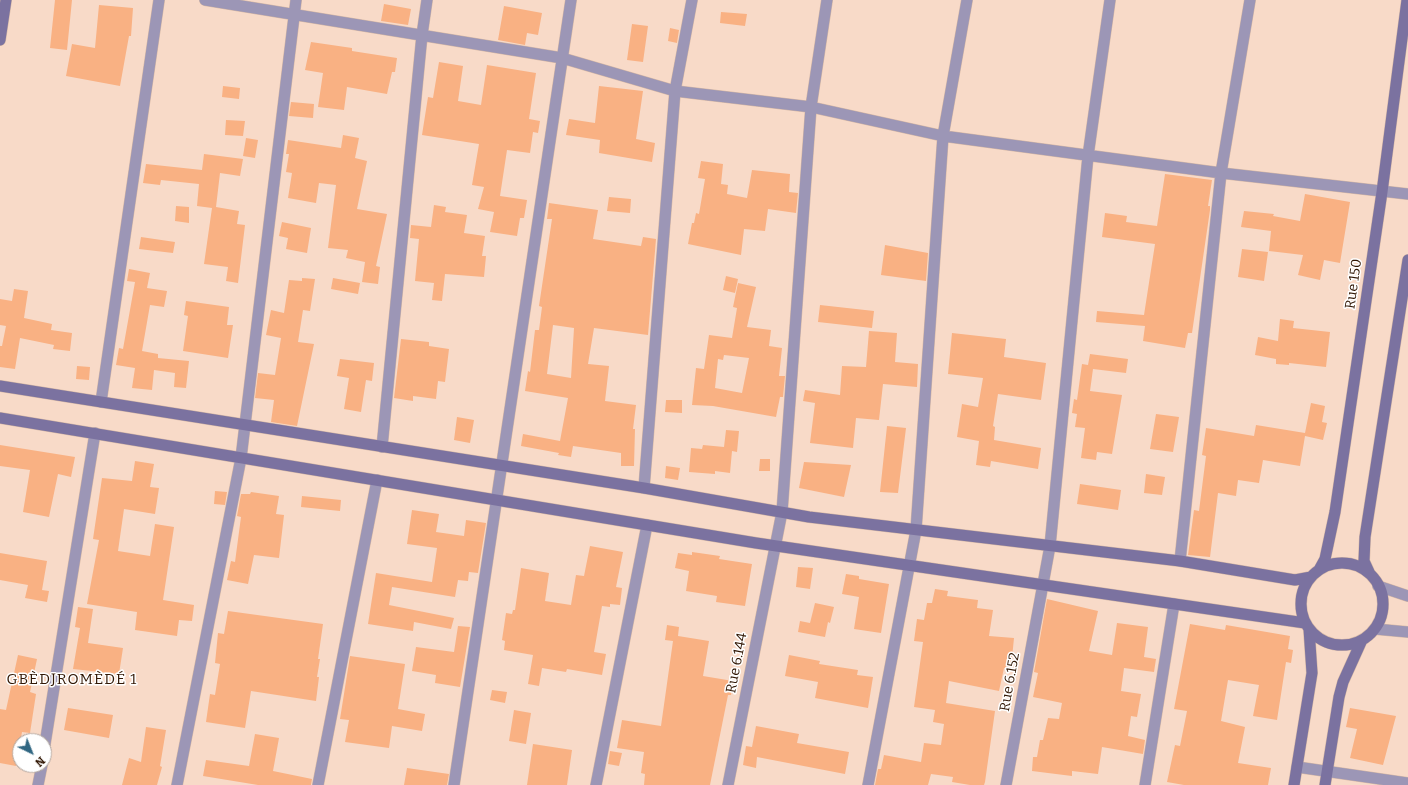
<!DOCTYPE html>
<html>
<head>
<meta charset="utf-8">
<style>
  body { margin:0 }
  #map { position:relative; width:1408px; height:785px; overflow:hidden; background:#f8dac8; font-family:Bitter,serif }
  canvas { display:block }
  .north { position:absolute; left:12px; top:733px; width:40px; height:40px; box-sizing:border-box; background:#fff; border:1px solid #ada29b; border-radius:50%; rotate:137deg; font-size:11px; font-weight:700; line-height:16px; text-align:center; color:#311704 }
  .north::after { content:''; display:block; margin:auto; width:14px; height:18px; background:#306682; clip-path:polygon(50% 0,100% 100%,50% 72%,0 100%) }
</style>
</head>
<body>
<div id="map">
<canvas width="1408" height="785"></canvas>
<div class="north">N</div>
</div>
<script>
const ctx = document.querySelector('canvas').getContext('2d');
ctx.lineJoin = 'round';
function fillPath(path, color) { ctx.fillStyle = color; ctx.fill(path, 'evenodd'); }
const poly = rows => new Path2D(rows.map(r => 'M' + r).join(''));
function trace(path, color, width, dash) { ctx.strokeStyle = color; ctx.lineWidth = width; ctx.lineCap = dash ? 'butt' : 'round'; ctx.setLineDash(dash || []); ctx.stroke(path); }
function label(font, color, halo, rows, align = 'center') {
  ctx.font = font + ' Bitter,serif'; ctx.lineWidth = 3; ctx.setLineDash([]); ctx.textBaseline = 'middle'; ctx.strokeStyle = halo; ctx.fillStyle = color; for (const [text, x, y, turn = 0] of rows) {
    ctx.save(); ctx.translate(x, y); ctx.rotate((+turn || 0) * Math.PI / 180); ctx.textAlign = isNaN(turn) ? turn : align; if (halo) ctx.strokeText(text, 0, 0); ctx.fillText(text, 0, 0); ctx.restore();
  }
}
const building = poly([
  [55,0,72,0,67,50,50,48],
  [384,4,411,9,408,25,381,21],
  [99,5,133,8,131,36,129,36,120,86,66,76,72,44,95,48],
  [504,6,542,13,538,35,527,33,525,45,498,40],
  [721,12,747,14,745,26,720,23],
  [632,24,648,26,643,62,627,60],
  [670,28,679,30,677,43,668,41],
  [311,42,352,48,352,51,397,58,395,72,392,72,387,94,347,87,344,110,318,107,323,73,305,70],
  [439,62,463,66,458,101,481,105,487,65,536,73,529,119,540,121,538,133,533,132,530,153,507,150,500,196,527,200,524,218,520,218,517,236,490,232,494,212,478,209,484,187,472,185,479,144,422,135,428,97,433,98],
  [223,86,240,88,239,99,222,97],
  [599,86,643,91,636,139,655,143,652,162,599,153,600,140,566,135,569,119,595,123],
  [291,102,314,104,313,118,289,116],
  [226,120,245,121,243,136,225,135],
  [343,135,359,138,355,158,367,161,357,209,387,214,376,266,380,267,378,284,362,282,365,262,346,258,348,250,328,248,336,185,319,183,316,203,288,198,292,173,286,172,289,154,286,154,288,140,341,148],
  [246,138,258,140,255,158,243,156],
  [204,154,243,159,240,176,220,173,216,207,239,211,237,224,245,225,238,283,226,281,228,267,204,264,212,208,197,206,199,184,161,180,160,185,143,183,146,164,202,170],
  [701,161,723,164,721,184,728,185,727,194,747,198,752,170,790,174,789,192,798,193,796,213,768,209,765,231,744,229,741,255,688,244,692,223,694,223,696,213,699,214,705,179,698,178],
  [1165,174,1212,180,1208,206,1210,206,1210,210,1192,333,1188,333,1185,348,1143,341,1145,326,1096,322,1097,311,1144,315,1155,244,1102,237,1105,213,1127,216,1126,222,1157,226],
  [1305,194,1350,202,1340,263,1324,260,1320,280,1298,275,1303,255,1269,251,1271,231,1241,227,1244,211,1274,214,1273,216,1300,221],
  [609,197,631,199,630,213,607,211],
  [549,203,598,210,593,239,641,246,643,237,656,239,648,335,594,328,588,364,609,366,605,401,636,405,633,429,635,429,634,466,621,466,621,453,573,446,571,457,558,455,559,453,521,446,523,434,560,441,568,398,525,391,528,371,530,372,535,330,539,330,542,307,539,306,552,219,547,219],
  [553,325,574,328,571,378,547,374],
  [434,205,446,207,445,212,467,215,464,233,485,236,482,256,486,256,484,277,445,274,442,301,432,300,434,283,415,281,419,239,410,238,411,225,431,227],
  [176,206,189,207,189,223,175,221],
  [282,222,311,228,307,253,286,249,288,238,279,236],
  [141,237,175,242,173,253,139,249],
  [885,245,928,253,926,281,881,275],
  [1242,249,1268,252,1264,281,1238,277],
  [129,269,150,273,147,288,167,291,164,307,150,305,142,351,158,354,158,358,189,361,186,388,174,387,175,373,154,370,152,390,132,388,135,368,116,365,119,348,123,349,135,282,127,281],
  [726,276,738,279,735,293,723,290],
  [302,278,315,279,310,311,303,310,298,342,314,344,297,426,271,422,274,400,255,398,258,373,275,375,281,338,266,335,271,310,284,313,289,280,302,281],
  [333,278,360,283,358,294,331,289],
  [738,283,756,287,747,327,771,330,769,346,782,348,779,376,785,376,783,397,780,397,776,417,713,406,692,405,696,368,704,369,709,335,732,338,737,308,733,307],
  [724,355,749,358,742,393,715,388,718,359,723,360],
  [14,289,28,291,24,318,52,324,51,330,72,333,70,351,53,349,54,345,20,338,15,369,0,367,0,346,2,346,6,326,0,325,0,299,12,301],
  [186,301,229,307,227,325,233,325,228,358,183,351,188,316,184,315],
  [820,305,874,311,872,328,818,322],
  [1280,319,1294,321,1293,328,1330,332,1326,367,1289,363,1289,365,1276,364,1276,359,1255,355,1258,337,1278,341],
  [869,331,897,333,895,362,918,364,917,387,883,384,879,420,856,418,853,448,810,443,815,403,803,401,805,390,840,395,842,366,866,367],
  [952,333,1006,339,1004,357,1046,363,1041,400,998,394,993,426,995,427,994,440,1041,448,1038,469,991,461,990,467,976,465,979,441,957,437,962,404,978,407,983,378,948,374],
  [401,339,429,342,429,346,449,349,445,382,438,381,436,399,413,396,413,401,394,398],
  [1090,354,1128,359,1126,373,1093,369,1090,391,1122,395,1112,454,1097,452,1096,460,1081,458,1085,428,1075,427,1077,414,1072,413,1074,399,1077,400,1082,364,1088,365],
  [340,359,374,363,372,381,366,380,361,412,344,409,349,378,337,376],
  [77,366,90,367,89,380,76,379],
  [666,400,682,400,682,413,665,412],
  [1311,403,1325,406,1322,422,1327,423,1323,440,1305,436,1300,466,1263,460,1259,483,1238,480,1236,496,1218,493,1210,557,1188,555,1194,510,1199,511,1206,456,1202,455,1206,428,1254,436,1256,425,1305,433],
  [1156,414,1179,417,1173,452,1150,449],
  [457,417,474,420,470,443,454,440],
  [887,426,906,428,898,493,880,492],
  [726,430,739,431,737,452,732,451,730,473,715,471,715,474,689,472,691,448,702,449,703,445,724,447],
  [0,445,75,457,71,477,58,474,49,517,23,512,30,470,0,466],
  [760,459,770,459,770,471,759,471],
  [135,461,154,464,150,487,159,488,155,514,124,509,118,551,150,556,155,524,174,527,163,600,194,605,192,621,179,620,177,636,135,630,137,612,87,604,99,540,93,539,102,478,132,481],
  [804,462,851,465,844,497,799,488],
  [666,466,680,468,678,480,665,478],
  [1146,474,1165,477,1162,495,1144,493],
  [1080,484,1121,490,1118,510,1077,504],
  [215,491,227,492,225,505,214,504],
  [251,492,279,496,276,514,284,515,279,558,254,555,248,584,227,580,231,561,235,562,241,517,237,516,241,494,250,494],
  [302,496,341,500,340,511,301,507],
  [412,510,439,514,436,532,464,536,466,520,486,523,478,573,469,572,468,581,458,580,455,597,392,587,389,605,454,618,451,629,414,622,413,631,368,624,376,573,432,582,437,548,407,544],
  [590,546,623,552,616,587,622,588,620,605,610,604,610,607,602,606,594,652,606,654,602,675,567,669,566,672,542,668,539,686,528,684,533,655,504,650,505,641,502,640,506,613,512,614,513,610,515,610,521,568,549,573,545,601,571,605,576,575,584,576],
  [692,552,720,556,719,559,752,564,745,606,716,602,717,596,686,591,689,571,675,568,678,553,692,555],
  [0,553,47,561,42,590,49,591,47,602,25,598,28,585,0,580],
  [798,567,813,568,810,589,796,587],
  [846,574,859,576,859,579,889,584,881,633,854,629,859,597,842,594],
  [935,589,948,591,947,596,978,600,977,608,993,610,989,636,1014,638,1011,668,1004,668,999,691,949,681,946,703,995,711,985,782,984,785,970,785,952,782,953,777,931,774,928,785,875,785,878,769,881,769,884,755,921,762,924,743,941,745,944,724,933,722,935,710,914,707,923,642,914,641,917,619,924,620,927,603,932,603],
  [1047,599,1098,611,1089,651,1112,655,1117,623,1148,627,1144,657,1156,659,1154,672,1124,668,1121,691,1141,694,1137,717,1131,716,1128,736,1145,740,1143,754,1102,747,1098,774,1072,771,1072,776,1032,771,1033,757,1037,757,1040,740,1043,740,1048,718,1059,719,1062,703,1033,697,1038,673,1034,672],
  [815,603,834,607,830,623,828,622,825,637,798,632,800,621,810,623],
  [78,607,93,609,88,643,123,648,119,674,73,669,80,628,75,627],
  [228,611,323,624,318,659,320,659,317,677,319,677,316,701,251,691,245,728,206,722,210,694,215,695,220,664,215,663,218,633,224,634],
  [1190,624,1225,630,1226,625,1290,636,1288,649,1293,650,1291,663,1286,662,1277,720,1253,716,1259,685,1228,680,1221,721,1245,727,1238,763,1271,768,1268,785,1184,785,1167,782,1175,745,1180,746,1187,711,1174,709],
  [667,625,679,627,678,636,709,641,703,676,733,681,731,695,728,695,710,785,644,785,645,774,641,773,644,752,617,748,622,720,661,726,673,641,665,640],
  [458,626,470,627,460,687,435,683,436,675,412,671,416,647,454,652],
  [18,655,37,659,30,692,36,694,30,733,22,732,16,766,0,763,0,709,6,710],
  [789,655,820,661,819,664,858,670,857,675,873,677,868,708,815,698,818,682,785,676],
  [350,656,405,664,398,709,425,714,422,731,392,726,389,748,345,742,349,720,340,719],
  [492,690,507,692,505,703,490,700],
  [68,708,113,715,109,738,64,730],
  [1350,708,1396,716,1383,765,1350,758,1357,729,1346,727],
  [514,710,531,713,526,744,509,741],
  [756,726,799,734,797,743,849,752,845,774,757,757,756,768,743,765,746,746,752,747],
  [146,727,166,730,160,766,162,767,157,785,122,785,129,758,141,762],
  [255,734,279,738,273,771,312,779,311,785,258,785,203,776,206,760,249,766],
  [533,744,572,750,567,785,527,785],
  [610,751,622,753,619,766,608,764],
  [407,768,449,774,447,785,404,785]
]);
const minor = poly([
  [205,0,562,58,675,91,811,107,943,136,1221,173,1408,194],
  [101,402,159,0],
  [382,447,422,35,427,0],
  [644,488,675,91,692,0],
  [1180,561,1221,173,1250,0],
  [44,750,95,433],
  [1297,767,1408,783],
  [38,785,42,765],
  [177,785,241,458,296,0],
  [318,785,377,480],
  [454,785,571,0],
  [596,785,647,525],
  [728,785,782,512,811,107,827,0],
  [868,785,916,530,943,136,967,0],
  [1006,785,1050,546,1088,156,1110,0],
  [1145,785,1174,604]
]);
const tertiary = poly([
  [1378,586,1408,596],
  [1375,629,1408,632]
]);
const secondary = poly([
  [0,40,6,0],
  [0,386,644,488,809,517,1180,561,1295,580,1311,577],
  [0,418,756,543,1305,623],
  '1301 604a41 41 0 1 1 82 0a41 41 0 1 1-82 0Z',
  [1319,570,1325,559,1335,512,1382,192,1407,0],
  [1370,574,1364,561,1365,537,1408,260],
  [1294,785,1312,673,1309,629],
  [1325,785,1339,697,1343,682,1362,640]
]);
const streetNames = [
  ["Rue 150",1354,284,-82],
  ["Rue 6.144",737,663,-79],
  ["Rue 6.152",1010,682,-80]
];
const neighbourhoodNames = [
  ["GBÈDJROMÈDÉ 1",72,680]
];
fillPath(building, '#f9b183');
trace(minor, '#d4b7a5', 12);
trace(tertiary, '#d4b7a5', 12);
trace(secondary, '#d4b7a5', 12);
trace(minor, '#9c96b6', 11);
trace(tertiary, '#9c96b6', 11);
trace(secondary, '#7b72a0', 11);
label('14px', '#311704', '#fff', streetNames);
ctx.letterSpacing = '1px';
label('15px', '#311704', '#fff', neighbourhoodNames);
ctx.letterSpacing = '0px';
</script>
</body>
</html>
